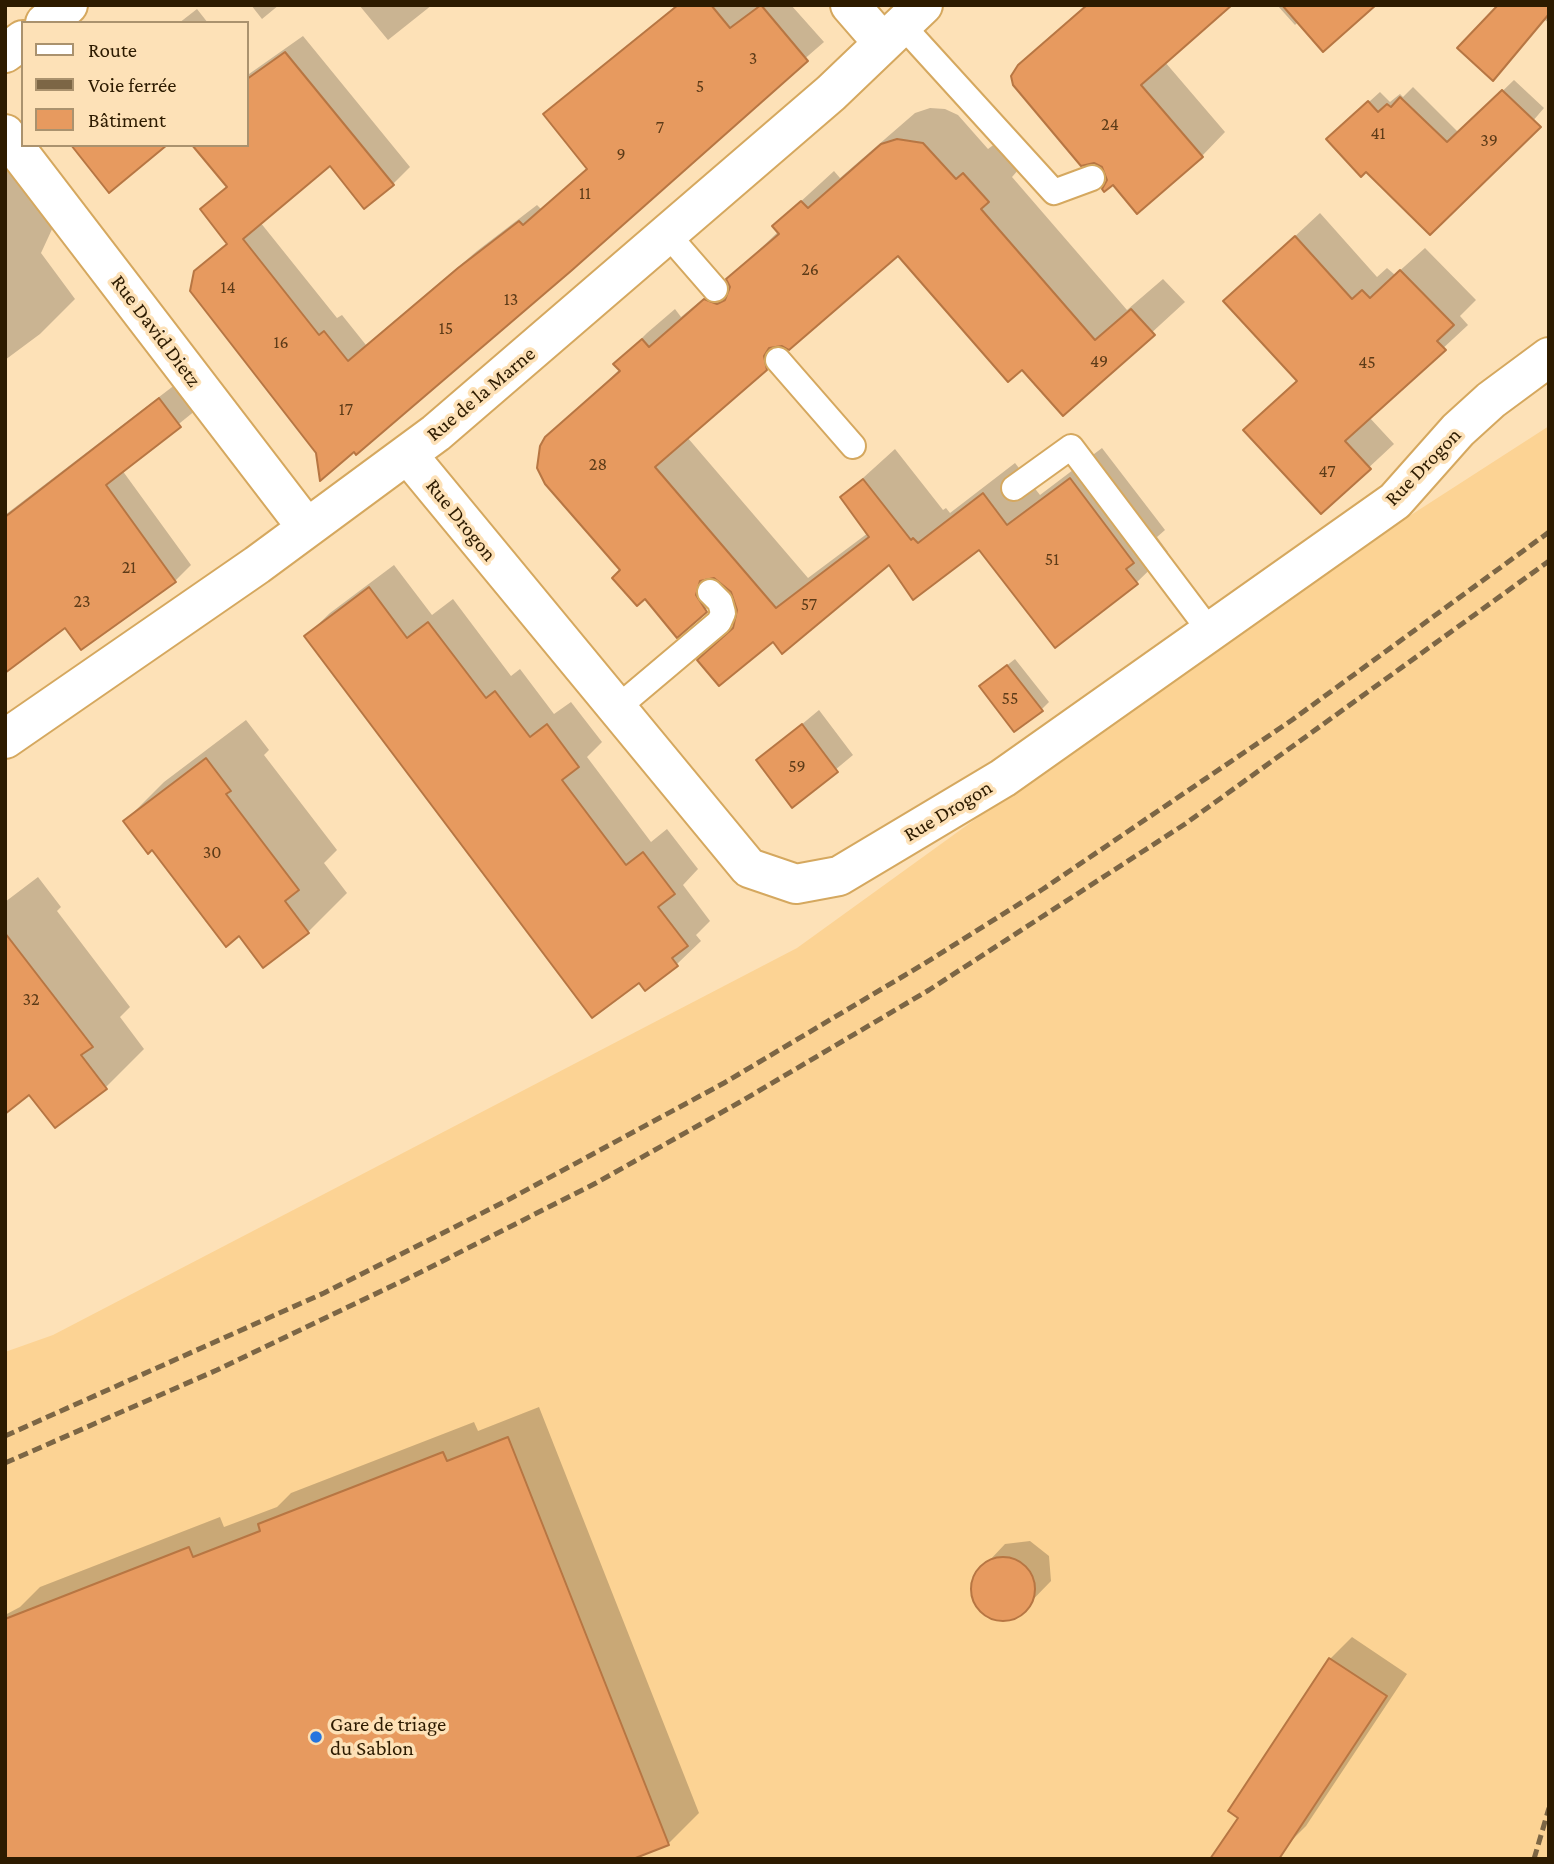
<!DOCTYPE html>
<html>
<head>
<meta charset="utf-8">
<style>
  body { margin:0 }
  #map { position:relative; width:1554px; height:1864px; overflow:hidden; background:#fde1b7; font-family:"Crimson Pro",serif }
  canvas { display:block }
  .frame { position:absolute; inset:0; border:7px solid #2d1b00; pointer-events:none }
  .legend { position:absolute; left:21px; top:21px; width:228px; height:126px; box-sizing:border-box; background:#fde1b7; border:2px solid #aa926e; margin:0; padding:9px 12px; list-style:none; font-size:21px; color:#2d1b00 }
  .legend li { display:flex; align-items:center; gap:14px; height:35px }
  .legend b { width:35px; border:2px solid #aa926e }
</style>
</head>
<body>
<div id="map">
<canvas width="1554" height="1864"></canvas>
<div class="frame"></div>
<ul class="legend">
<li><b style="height:9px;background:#fff"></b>Route</li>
<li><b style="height:9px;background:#7c6645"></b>Voie ferrée</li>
<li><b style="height:19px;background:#e79a5f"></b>Bâtiment</li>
</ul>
</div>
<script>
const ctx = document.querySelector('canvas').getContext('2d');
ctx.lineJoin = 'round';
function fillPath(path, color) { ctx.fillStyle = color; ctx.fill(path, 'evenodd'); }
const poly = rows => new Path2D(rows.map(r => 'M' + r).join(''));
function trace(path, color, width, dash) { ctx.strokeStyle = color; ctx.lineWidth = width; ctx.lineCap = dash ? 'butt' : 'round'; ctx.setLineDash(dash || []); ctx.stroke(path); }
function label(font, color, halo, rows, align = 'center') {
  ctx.font = font + ' "Crimson Pro",serif'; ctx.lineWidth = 7; ctx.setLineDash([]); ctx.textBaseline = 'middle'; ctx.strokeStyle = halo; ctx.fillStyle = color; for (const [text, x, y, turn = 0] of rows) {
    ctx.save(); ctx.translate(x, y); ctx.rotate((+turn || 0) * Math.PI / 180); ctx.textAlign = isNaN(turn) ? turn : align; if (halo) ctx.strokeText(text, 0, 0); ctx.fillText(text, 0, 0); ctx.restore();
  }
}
const built = poly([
  [1549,426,1549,1859,5,1859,5,1352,53,1335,797,948,1276,602]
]);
const shadow = poly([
  [251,5,279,5,262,19],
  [359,5,432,5,388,40],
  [677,5,791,5,824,42,354,450,195,272,228,242,202,209,228,185,247,145,247,71,249,74,303,36,410,167,393,184,330,164,260,222,337,318,342,315,366,345,477,251,537,205,541,209,588,168,546,114],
  [1086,5,1230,5,1165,62,1225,132,1202,156,1109,180,1103,166,1019,66],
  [1277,5,1374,5,1299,21,1295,25],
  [1549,5,1549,23,1545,20,1493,79],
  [197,9,208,23,179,23],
  [1514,80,1544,108,1532,122,1539,129,1430,232,1340,128,1380,92,1390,102,1400,94,1403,97,1413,87,1459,133],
  [930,108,945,109,958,115,988,149,996,143,1019,169,1012,177,1127,310,1163,279,1185,302,1063,414,1022,367,898,253,687,437,808,578,868,533,842,497,895,449,943,510,946,508,950,513,1015,463,1040,495,1102,448,1165,530,1157,537,1168,552,1136,583,980,548,889,563,773,640,699,660,735,625,739,610,732,591,729,588,678,635,622,570,547,438,620,369,616,364,647,333,675,309,681,317,739,269,779,231,774,226,834,171,840,178,915,113],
  [5,139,60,212,41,253,75,299,40,334,5,360],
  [1320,213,1377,277,1387,268,1395,275,1425,248,1476,300,1460,316,1468,325,1369,417,1394,444,1321,512,1299,380,1250,278],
  [176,384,196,410,122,470,191,565,175,581,66,625,5,671,5,515],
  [394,565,432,615,453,599,511,676,520,669,554,714,571,702,602,742,587,757,651,842,667,829,698,869,683,885,710,921,696,935,701,941,677,964,306,636,330,613],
  [1015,659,1049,702,1041,710,981,686],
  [819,710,853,755,793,805,759,760],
  [246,720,269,750,264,755,337,850,324,863,347,893,308,932,240,933,125,821,164,782],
  [38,877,61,907,57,911,130,1007,120,1017,144,1049,106,1087,29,1092,5,1083,5,902],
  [539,1407,699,1813,668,1844,5,1859,5,1615,20,1607,40,1587,220,1517,224,1527,277,1507,291,1493,474,1422,478,1431],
  [1030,1541,1049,1556,1051,1581,1015,1618,991,1619,975,1605,972,1579,1005,1544],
  [1352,1637,1407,1674,1306,1826,1285,1847,1230,1811,1330,1659]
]);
const building = poly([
  [678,5,711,5,730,28,761,5,808,61,571,271,356,455,354,452,320,481,316,453,190,291,194,271,227,244,200,209,227,187,192,145,247,145,247,79,285,52,394,185,364,209,330,166,243,239,319,335,324,331,348,361,458,268,519,221,523,225,587,169,543,114,678,5],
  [1087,5,1232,5,1141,85,1203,157,1137,214,1113,185,1104,192,1102,189,1107,180,1102,167,1094,163,1081,166,1013,85,1011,76,1018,65,1087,5],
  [1282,5,1376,5,1323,52,1282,5],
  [1498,5,1549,5,1549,14,1493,81,1457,48,1498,5],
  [1502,90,1541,127,1430,235,1366,172,1361,177,1326,139,1368,101,1378,112,1387,104,1391,107,1400,97,1447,142,1502,90],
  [897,139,923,143,956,179,963,173,989,202,981,209,1095,340,1131,309,1155,335,1063,416,1022,370,1008,382,898,256,789,350,782,346,769,348,764,356,767,370,655,467,776,608,869,537,840,497,863,479,911,540,913,538,918,543,983,493,1007,525,1070,478,1134,563,1126,569,1138,584,1055,648,979,550,913,600,889,565,782,654,773,642,719,686,697,660,733,628,737,610,731,592,714,578,700,581,696,595,707,612,677,638,645,599,637,606,612,578,620,570,545,484,537,468,540,446,545,437,620,371,613,364,642,339,649,347,704,299,717,304,725,300,730,287,726,279,779,234,772,226,801,201,808,208,881,144,897,139],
  [71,145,167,145,109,193,71,145],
  [1295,236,1352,299,1362,290,1370,298,1400,270,1454,325,1437,341,1446,350,1345,441,1371,469,1321,514,1243,430,1297,381,1223,301,1295,236],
  [159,398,181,427,106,485,176,582,81,650,65,628,5,673,5,517,159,398],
  [369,587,407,638,428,622,486,698,495,691,530,737,547,724,579,767,562,780,626,865,643,852,675,894,658,907,688,946,672,958,678,966,645,991,639,983,592,1018,304,636,369,587],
  [1007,665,1043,711,1014,732,979,686,1007,665],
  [802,724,838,772,792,808,756,760,802,724],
  [206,758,231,791,226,794,299,890,285,901,309,933,263,968,239,936,226,947,152,850,148,854,123,821,206,758],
  [5,933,93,1047,81,1055,107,1089,55,1128,29,1095,5,1114,5,933],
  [508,1437,669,1845,633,1859,5,1859,5,1619,189,1547,193,1557,260,1531,258,1524,443,1452,447,1461,508,1437],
  '971 1589a32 32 0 1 1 64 0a32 32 0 1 1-64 0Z',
  [1329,1658,1387,1696,1279,1859,1210,1859,1238,1818,1228,1811,1329,1658]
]);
const service = poly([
  [902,25,1054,192,1092,178],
  [668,235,715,289],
  [778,360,853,446],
  [1014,488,1071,447,1209,630],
  [617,708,719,622,723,613,720,602,710,592]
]);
const minor = poly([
  [850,5,883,43],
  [45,23,68,5],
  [5,53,23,40],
  [5,134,307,528],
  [408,455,749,868,796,884,839,876,1003,778,1395,501,1458,430,1491,400,1549,357],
  [5,739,257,565,436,433,831,93,923,5]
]);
const rail = poly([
  [5,1436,324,1293,506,1201,724,1083,922,965,1043,889,1292,720,1549,532],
  [5,1463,217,1370,421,1272,596,1183,740,1102,929,990,1185,824,1549,561],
  [1534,1859,1549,1808]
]);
const markers = [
  [316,1737,7,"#2574df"]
];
const numberNames = [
  ["3",753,58],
  ["5",700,86],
  ["24",1110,124],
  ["7",660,127],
  ["41",1378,133],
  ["39",1489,140],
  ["9",621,154],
  ["11",585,193],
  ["26",810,269],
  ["14",228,287],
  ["13",511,299],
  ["15",446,328],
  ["16",281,342],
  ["49",1099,361],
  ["45",1367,362],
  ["17",346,409],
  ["28",598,464],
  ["47",1327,471],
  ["51",1052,559],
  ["21",129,567],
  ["23",82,601],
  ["57",809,604],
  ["55",1010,698],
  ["59",797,766],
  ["30",212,852],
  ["32",31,999]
];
const streetNames = [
  ["Rue David Dietz",156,331,53],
  ["Rue de la Marne",481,394,-40],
  ["Rue Drogon",1423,467,-46],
  ["Rue Drogon",461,520,51],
  ["Rue Drogon",948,811,-31]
];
const poiNames = [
  ["Gare de triage",330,1725],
  ["du Sablon",330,1749]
];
fillPath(built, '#fcd394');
fillPath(shadow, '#0003');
fillPath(building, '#e79a5f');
trace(building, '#b77643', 2);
trace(service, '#d5a85f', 28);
trace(minor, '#d5a85f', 42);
trace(service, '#fff', 24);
trace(minor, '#fff', 38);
trace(rail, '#7c6645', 5, [10, 5]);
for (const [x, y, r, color] of markers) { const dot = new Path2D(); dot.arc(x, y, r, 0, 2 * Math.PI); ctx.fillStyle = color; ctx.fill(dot); trace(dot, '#fde1b7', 2.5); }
label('18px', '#5c3b18', null, numberNames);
label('21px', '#2d1b00', '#fde1b7', streetNames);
label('21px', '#2d1b00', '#fde1b7', poiNames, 'left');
</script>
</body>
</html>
